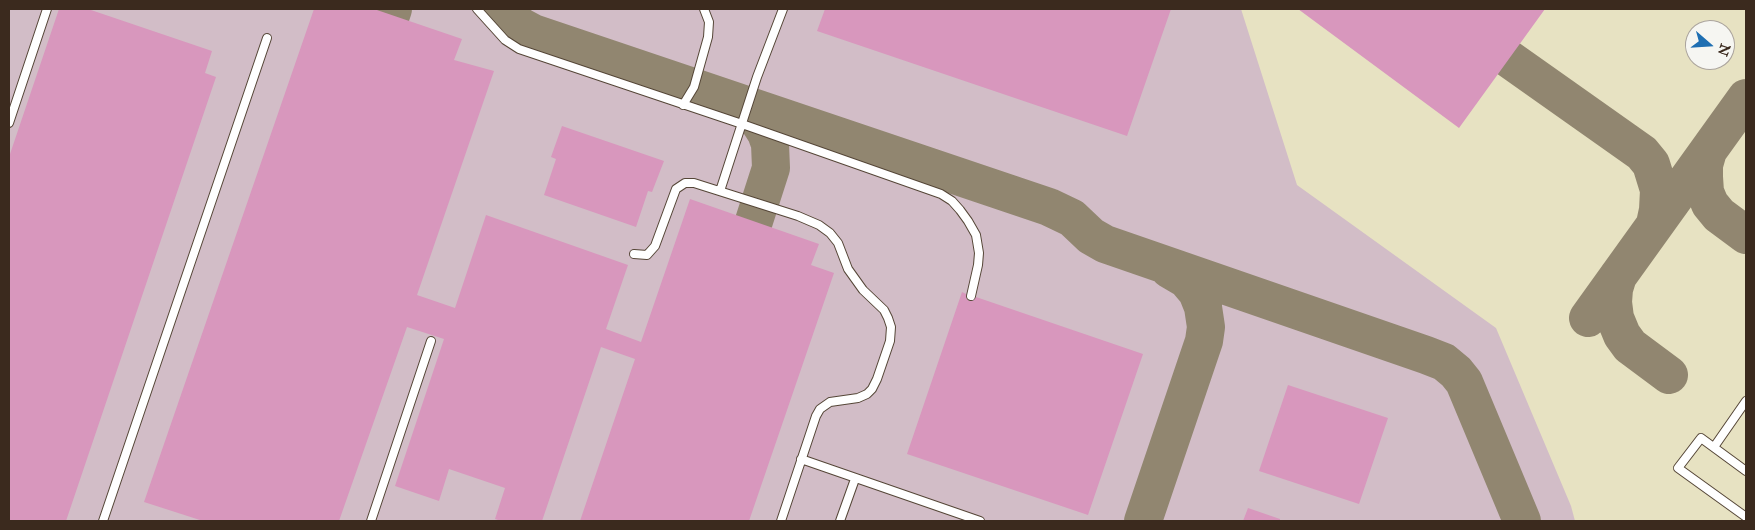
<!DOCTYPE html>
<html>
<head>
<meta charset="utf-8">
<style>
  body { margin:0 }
  #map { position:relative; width:1755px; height:530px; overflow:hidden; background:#e7e2c2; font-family:"IM FELL Great Primer",serif }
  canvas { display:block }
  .frame { position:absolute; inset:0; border:10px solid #3b2a1e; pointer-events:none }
  .north { position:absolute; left:1685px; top:20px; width:50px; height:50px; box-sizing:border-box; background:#f6f6f2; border:1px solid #aba49d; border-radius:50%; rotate:109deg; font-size:14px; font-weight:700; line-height:20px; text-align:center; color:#3b2a1e }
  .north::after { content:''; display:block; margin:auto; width:18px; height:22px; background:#1f6fb2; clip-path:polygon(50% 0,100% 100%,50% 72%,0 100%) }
</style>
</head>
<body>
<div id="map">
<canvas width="1755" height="530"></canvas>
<div class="frame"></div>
<div class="north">N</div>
</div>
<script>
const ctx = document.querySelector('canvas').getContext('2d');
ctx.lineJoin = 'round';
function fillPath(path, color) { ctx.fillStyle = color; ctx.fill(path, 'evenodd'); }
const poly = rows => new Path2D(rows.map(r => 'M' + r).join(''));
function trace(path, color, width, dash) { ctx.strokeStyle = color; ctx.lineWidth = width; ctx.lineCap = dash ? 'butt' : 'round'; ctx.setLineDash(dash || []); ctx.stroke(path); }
const industrial = poly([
  [9,9,1241,9,1297,185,1496,328,1571,506,1575,521,9,521]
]);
const taxiway = poly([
  [503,9,520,26,533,33,1049,207,1072,218,1091,236,1105,244,1426,355,1444,362,1456,372,1464,382,1522,521],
  [391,15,393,9],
  [1509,59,1642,153,1651,164,1659,190,1658,210,1655,224],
  [737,102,748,109,755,116,766,133,770,144,771,168,754,221],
  [1708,151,1704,165,1704,177,1705,192,1710,204,1719,215,1746,235],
  [1618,276,1614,289,1613,302,1615,318,1622,335,1630,346,1669,375],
  [1588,318,1746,98],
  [1143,521,1204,341,1206,327,1203,307,1197,292,1186,279,1169,269]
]);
const building = poly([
  [59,9,88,9,212,51,205,73,216,77,66,521,9,521,9,157],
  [314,9,374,9,462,39,454,60,494,71,417,295,455,308,486,215,628,265,606,329,641,342,690,199,819,244,811,265,834,273,749,521,580,521,635,359,601,347,542,521,501,521,495,519,505,488,449,469,439,501,395,486,444,339,407,327,339,521,203,521,144,502],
  [825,9,1171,9,1127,136,817,31],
  [1298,9,1545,9,1459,128],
  [562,126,664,161,652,192,648,191,636,227,544,195,556,159,551,157],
  [962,292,966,294,966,298,969,301,973,301,976,297,1143,354,1088,515,907,454],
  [1288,385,1388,418,1359,504,1259,471],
  [1248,508,1280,519,1280,521,1243,521]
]);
const lane = poly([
  [477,9,505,40,519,49,742,124,941,194,952,201,960,210,968,221,976,235,979,253,978,265,971,296],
  [683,105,694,87,708,37,709,22,704,9],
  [9,123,47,9],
  [720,191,757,77,783,9],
  [634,254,647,255,655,246,676,189,685,183,694,183,798,216,819,225,830,233,838,243,848,269,863,290,884,310,888,318,891,327,890,341,877,379,872,389,867,394,858,398,830,402,820,409,816,416,781,521],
  [1714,447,1746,401],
  [801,459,980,521],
  [1746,471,1701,438,1678,468,1746,517],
  [103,521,267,38],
  [371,521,431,341],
  [840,521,855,479]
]);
fillPath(industrial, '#d2bdc7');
trace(taxiway, '#918670', 38);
fillPath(building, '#d897bd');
trace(lane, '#554637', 10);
trace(lane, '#fff', 8);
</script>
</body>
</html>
